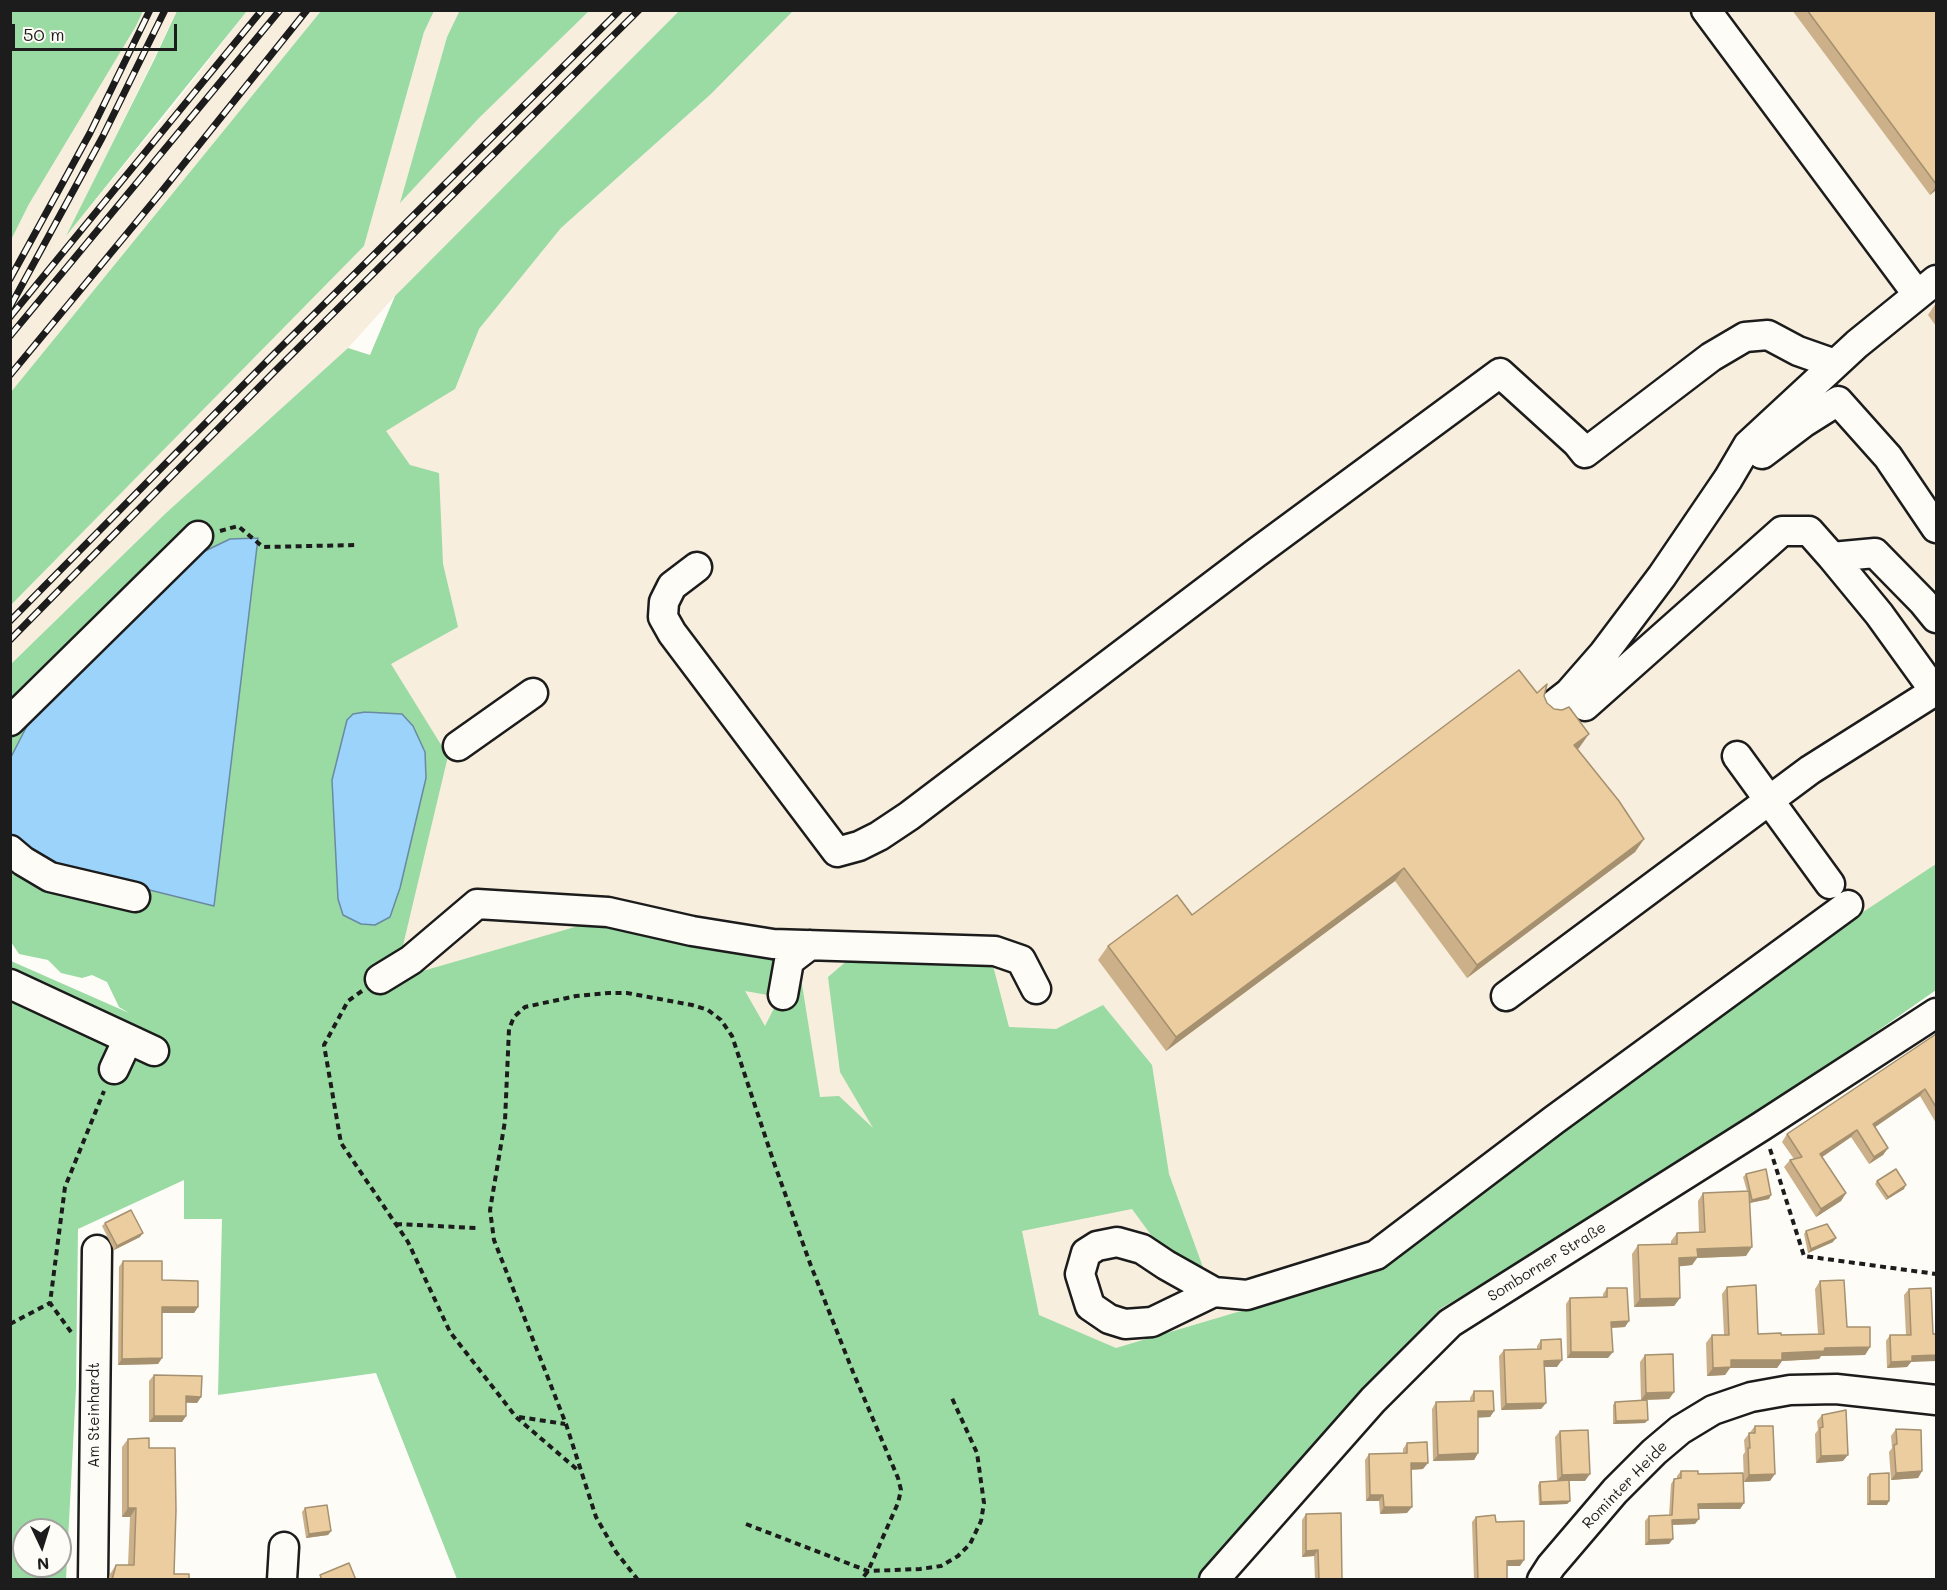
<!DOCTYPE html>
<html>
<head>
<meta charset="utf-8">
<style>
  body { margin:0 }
  #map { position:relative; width:1947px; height:1590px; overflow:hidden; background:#fdfcf7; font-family:Mali,sans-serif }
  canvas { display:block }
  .frame { position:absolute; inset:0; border:12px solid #1c1c1c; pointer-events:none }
  .north { position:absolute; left:12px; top:1518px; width:60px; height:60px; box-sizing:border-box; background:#fdfcf7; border:2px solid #a3a29f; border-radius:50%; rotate:176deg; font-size:16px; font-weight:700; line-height:24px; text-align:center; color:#1c1c1c }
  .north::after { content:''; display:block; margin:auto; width:21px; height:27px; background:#1c1c1c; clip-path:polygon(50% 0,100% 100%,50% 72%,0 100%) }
  .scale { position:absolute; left:12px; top:24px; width:165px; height:27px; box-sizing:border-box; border:3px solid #1c1c1c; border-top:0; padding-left:8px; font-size:18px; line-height:21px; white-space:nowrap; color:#1c1c1c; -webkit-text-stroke:4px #fdfcf7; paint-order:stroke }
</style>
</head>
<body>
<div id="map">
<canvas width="1947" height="1590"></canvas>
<div class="frame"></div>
<div class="north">N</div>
<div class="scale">50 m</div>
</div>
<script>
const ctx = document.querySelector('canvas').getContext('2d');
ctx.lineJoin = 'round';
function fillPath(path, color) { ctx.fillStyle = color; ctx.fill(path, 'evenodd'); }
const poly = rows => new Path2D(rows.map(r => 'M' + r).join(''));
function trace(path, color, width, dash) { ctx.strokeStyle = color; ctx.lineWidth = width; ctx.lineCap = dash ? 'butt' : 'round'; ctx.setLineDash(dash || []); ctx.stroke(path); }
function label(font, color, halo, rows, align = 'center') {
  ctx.font = font + ' Mali,sans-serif'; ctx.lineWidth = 5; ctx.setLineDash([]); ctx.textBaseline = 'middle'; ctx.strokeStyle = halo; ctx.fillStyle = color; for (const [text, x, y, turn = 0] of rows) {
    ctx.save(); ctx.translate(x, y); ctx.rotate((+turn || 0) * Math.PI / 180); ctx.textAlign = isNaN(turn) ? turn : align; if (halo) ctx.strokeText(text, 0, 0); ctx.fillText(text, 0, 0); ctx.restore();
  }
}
const built = poly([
  [143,11,177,11,68,233,174,105,247,11,321,11,11,392,11,240,29,204,136,26],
  [434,11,460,11,447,37,401,202,479,118,589,11,679,11,395,296,348,348,166,513,11,664,11,605,364,246,424,32],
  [793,11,1936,11,1936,990,1717,1143,1440,1309,1201,1579,457,1579,376,1372,248,447,434,370,479,329,561,228,711,94]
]);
const green = poly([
  [11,10,143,11,136,26,29,204,11,240],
  [460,10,589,11,479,118,400,203,447,37],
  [177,11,247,11,66,236,155,58],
  [321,11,434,11,424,32,364,246,11,605,11,392],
  [679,11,793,11,711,94,561,228,479,329,455,389,386,431,410,465,439,473,443,564,458,627,391,664,448,756,395,979,606,918,772,950,779,997,745,991,765,1026,793,971,800,972,820,1097,839,1096,873,1128,840,1072,828,977,848,960,991,958,1009,1027,1056,1029,1103,1005,1152,1065,1169,1174,1208,1281,1165,1254,1132,1209,1022,1231,1039,1315,1116,1348,1322,1287,1405,1245,1740,993,1936,864,1936,990,1717,1143,1440,1309,1201,1579,457,1579,376,1373,218,1395,222,1219,184,1219,184,1180,78,1229,76,1388,66,1579,11,1580,11,961,129,1013,119,1007,107,982,92,975,82,978,61,973,48,960,19,954,11,942,11,664,166,513,348,348,370,355,395,296],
  [24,1530,60,1530,60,1566,24,1566]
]);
const water = poly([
  [258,538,214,906,53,866,11,840,10,759,30,720,201,553,230,539,258,538],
  [365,712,402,714,413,726,425,752,426,778,400,888,390,917,375,925,361,924,343,915,338,899,332,780,347,720,353,714,365,712]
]);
const path = poly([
  [220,531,238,526,263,547,358,545],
  [362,991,348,1001,324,1045,341,1143,408,1242,450,1332,516,1417,580,1472],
  [1770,1149,1804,1256,1936,1274],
  [396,1224,476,1228],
  [10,1324,50,1303],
  [71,1332,50,1303,65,1187,104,1091],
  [519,1417,565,1424],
  [746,1524,868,1571,920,1569,941,1566,958,1556,970,1544,981,1521,984,1503,977,1453,951,1396],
  [638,1580,616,1552,596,1517,566,1424,494,1240,490,1210,505,1121,509,1029,514,1017,525,1007,539,1004,576,996,609,993,627,993,692,1005,708,1010,721,1020,732,1036,773,1160,811,1266,853,1372,898,1478,901,1490,898,1503,868,1571,861,1580]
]);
const minor = poly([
  [1706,10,1917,294],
  [1762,454,1803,423,1838,401,1888,457,1936,528],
  [1832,557,1879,614,1936,693],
  [697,567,672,586,664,602,663,617,672,633,837,852,859,846,879,836,909,816,1256,553,1500,373,1577,443,1585,453,1711,357,1745,337,1768,335,1798,351,1835,364],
  [1585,706,1782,531,1809,531,1832,557,1875,553,1923,602,1936,618],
  [1551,707,1569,693,1604,653,1662,576,1728,479,1748,445,1857,344,1936,280],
  [10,721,198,536],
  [458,746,533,693],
  [1737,756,1830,884],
  [10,850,23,861,50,877,135,897],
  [380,979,411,960,477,904,608,912,692,931,773,944,995,951,1021,960,1036,989],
  [10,984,154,1051],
  [783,995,789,961,810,945],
  [1506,996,1810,770,1935,691],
  [114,1069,128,1039],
  [1214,1292,1166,1265,1142,1249,1117,1242,1097,1246,1086,1253,1080,1274,1090,1306,1109,1319,1125,1324,1152,1322,1214,1292,1247,1295,1376,1255,1554,1120,1848,905],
  [93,1580,97,1250],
  [282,1580,284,1547],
  [1214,1580,1373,1400,1450,1323,1762,1126,1936,1013],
  [1542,1580,1551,1566,1615,1491,1654,1452,1680,1430,1713,1410,1751,1397,1790,1390,1836,1389,1936,1400]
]);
const rail = poly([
  [10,279,90,133,150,10],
  [10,307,102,138,165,10],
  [10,317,262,10],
  [10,336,280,10],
  [10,375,158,196,307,10],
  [10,621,275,353,620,10],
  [10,640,275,371,639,10]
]);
const wall = poly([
  [1792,10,1936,10,1936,190,1930,195],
  [1936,303,1936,326,1928,315],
  [1537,693,1544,696,1547,703,1554,709,1579,748,1577,749,1644,839,1635,852,1467,978,1395,881,1166,1051,1098,960,1108,946,1192,915],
  [1936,1034,1936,1123,1920,1096,1875,1127,1888,1148,1883,1155,1869,1164,1851,1137,1822,1157,1846,1193,1841,1201,1816,1217,1784,1167,1790,1160,1794,1159,1782,1142,1787,1134],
  [1746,1174,1769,1199,1750,1203,1746,1256,1697,1258,1692,1265,1680,1266,1680,1298,1674,1306,1634,1307,1632,1254,1638,1245,1671,1244,1671,1241,1677,1233,1699,1232,1698,1201,1703,1193,1747,1191,1743,1177],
  [1877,1181,1904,1189,1886,1200,1875,1184],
  [105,1223,140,1237,114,1250,102,1226],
  [1806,1231,1833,1242,1808,1253,1804,1234],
  [123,1261,162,1280,198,1307,194,1313,162,1313,162,1358,158,1364,118,1365,119,1267],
  [1820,1281,1847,1327,1870,1347,1865,1355,1821,1356,1819,1359,1782,1361,1777,1368,1730,1368,1725,1375,1707,1376,1706,1343,1712,1335,1724,1335,1722,1294,1727,1287,1758,1334,1781,1335,1818,1334,1815,1289],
  [1607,1288,1625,1327,1612,1328,1608,1358,1567,1358,1566,1304,1570,1298,1603,1297,1603,1294],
  [1909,1289,1933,1334,1907,1367,1887,1368,1886,1341,1890,1335,1906,1335,1904,1295],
  [1541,1340,1557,1367,1545,1367,1546,1403,1541,1409,1501,1410,1499,1356,1504,1350,1537,1349,1537,1346],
  [1645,1355,1674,1392,1669,1399,1641,1400,1640,1362],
  [154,1375,201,1397,197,1403,186,1403,186,1416,182,1422,149,1422,149,1381],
  [1474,1391,1494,1411,1490,1417,1478,1417,1478,1453,1474,1460,1433,1461,1432,1409,1436,1402,1470,1401,1470,1398],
  [1615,1402,1645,1423,1613,1424,1613,1405],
  [1822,1415,1843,1461,1816,1463,1815,1434,1818,1430,1817,1421],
  [1755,1426,1770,1481,1744,1482,1743,1455,1745,1452,1744,1440],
  [1896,1429,1922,1471,1918,1478,1891,1480,1889,1452,1892,1448,1891,1436],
  [1560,1431,1585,1481,1569,1481,1570,1501,1567,1504,1539,1505,1538,1485,1540,1482,1557,1481,1555,1437],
  [128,1439,149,1448,174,1574,189,1580,108,1580,110,1574,116,1565,128,1565,130,1517,122,1517,122,1447],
  [1407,1443,1423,1469,1411,1470,1407,1513,1380,1514,1379,1501,1366,1501,1365,1460,1369,1454,1403,1453,1403,1449],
  [1681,1471,1698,1474,1744,1503,1740,1509,1699,1509,1695,1524,1672,1525,1669,1544,1645,1545,1645,1521,1649,1516,1669,1516,1671,1484,1674,1479,1677,1478,1677,1476],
  [1870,1474,1887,1505,1867,1505,1867,1477],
  [305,1508,331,1531,328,1535,306,1538,302,1512],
  [1306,1514,1342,1580,1315,1580,1314,1556,1302,1557,1302,1520],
  [1476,1517,1496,1522,1520,1566,1507,1566,1507,1580,1474,1580,1472,1522]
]);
const shadedWall = poly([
  [1936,186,1936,190,1930,195],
  [1589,734,1579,748,1564,758,1574,745],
  [1644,839,1635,852,1467,978,1477,965],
  [1404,868,1395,881,1166,1051,1176,1037],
  [1925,1089,1920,1096,1868,1132,1873,1124],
  [1857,1130,1851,1137,1815,1162,1820,1154],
  [1888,1148,1883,1155,1869,1164,1874,1157],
  [1906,1185,1904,1189,1886,1200,1888,1197],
  [1846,1193,1841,1201,1816,1217,1821,1209],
  [1771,1195,1769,1199,1749,1203,1752,1200],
  [143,1233,140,1237,114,1250,117,1246],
  [1836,1238,1833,1242,1808,1253,1811,1249],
  [1752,1247,1746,1256,1697,1258,1692,1265,1674,1267,1679,1258,1697,1249],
  [1680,1298,1674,1306,1634,1307,1640,1299],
  [162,1307,198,1307,194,1313,157,1313],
  [1629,1321,1625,1327,1607,1328,1611,1322],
  [1870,1347,1865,1355,1821,1356,1819,1359,1782,1361,1777,1368,1730,1368,1725,1375,1707,1376,1713,1368,1731,1360,1825,1348],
  [1571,1352,1613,1352,1608,1358,1567,1358],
  [1936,1355,1936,1361,1911,1362,1907,1367,1887,1368,1891,1362,1912,1356],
  [162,1358,158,1364,118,1365,122,1359],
  [1562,1360,1557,1367,1540,1367,1544,1361],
  [1674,1392,1669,1399,1641,1400,1646,1393],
  [186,1396,201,1397,197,1403,182,1402],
  [1546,1403,1541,1409,1501,1410,1506,1404],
  [1478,1411,1494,1411,1490,1417,1474,1418],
  [154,1416,186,1416,182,1422,149,1422],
  [1648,1420,1645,1423,1613,1424,1616,1421],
  [1478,1453,1474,1460,1433,1461,1438,1455],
  [1848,1455,1843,1461,1816,1463,1821,1456],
  [1411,1463,1428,1463,1423,1469,1406,1470],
  [1922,1471,1918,1478,1891,1480,1896,1473],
  [1590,1474,1585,1481,1557,1481,1562,1475],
  [1775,1474,1770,1481,1744,1482,1749,1475],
  [1370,1495,1383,1495,1379,1501,1366,1501],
  [1570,1501,1567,1504,1539,1505,1541,1502],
  [1870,1501,1889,1501,1887,1505,1867,1505],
  [1744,1503,1740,1509,1695,1509,1698,1504],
  [1384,1507,1412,1507,1407,1513,1380,1514],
  [128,1508,136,1508,130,1517,122,1517],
  [1699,1519,1695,1524,1669,1525,1672,1520],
  [331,1531,328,1535,306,1538,309,1534],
  [1673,1539,1669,1544,1645,1545,1649,1540],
  [1318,1550,1314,1556,1302,1557,1306,1551],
  [1524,1560,1520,1566,1503,1566,1507,1561]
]);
const building = poly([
  [1807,10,1936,10,1936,184,1807,10],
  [1519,670,1537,693,1547,684,1544,696,1547,703,1554,709,1562,710,1569,707,1589,734,1574,745,1619,801,1644,839,1477,965,1404,868,1176,1037,1108,946,1177,895,1192,915,1519,670],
  [1936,1034,1936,1107,1925,1089,1873,1124,1888,1148,1874,1157,1857,1130,1820,1154,1846,1193,1821,1209,1790,1160,1802,1157,1787,1134,1936,1034],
  [1766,1169,1771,1195,1752,1200,1746,1174,1766,1169],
  [1896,1169,1906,1185,1888,1197,1877,1181,1896,1169],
  [1749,1191,1752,1247,1697,1249,1698,1257,1679,1258,1680,1298,1640,1299,1638,1245,1677,1244,1677,1233,1705,1232,1703,1193,1749,1191],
  [131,1210,143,1233,117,1246,105,1223,131,1210],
  [1827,1224,1836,1238,1811,1249,1806,1231,1827,1224],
  [123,1261,162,1261,162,1280,198,1281,198,1307,162,1307,162,1358,122,1359,123,1261],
  [1844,1280,1847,1327,1870,1327,1870,1347,1825,1348,1824,1351,1782,1353,1782,1360,1731,1360,1731,1367,1713,1368,1712,1335,1729,1335,1727,1287,1756,1285,1758,1334,1781,1333,1781,1335,1824,1334,1820,1281,1844,1280],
  [1607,1288,1627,1288,1629,1321,1611,1322,1613,1352,1571,1352,1570,1298,1607,1297,1607,1288],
  [1931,1288,1933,1334,1936,1334,1936,1355,1912,1356,1912,1361,1891,1362,1890,1335,1911,1335,1909,1289,1931,1288],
  [1561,1339,1562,1360,1544,1361,1546,1403,1506,1404,1504,1350,1541,1349,1541,1340,1561,1339],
  [1673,1354,1674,1392,1646,1393,1645,1355,1673,1354],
  [154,1375,202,1376,201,1397,186,1396,186,1416,154,1416,154,1375],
  [1474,1391,1493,1391,1494,1411,1478,1411,1478,1453,1438,1455,1436,1402,1474,1401,1474,1391],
  [1647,1400,1648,1420,1616,1421,1615,1402,1647,1400],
  [1846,1410,1848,1455,1821,1456,1820,1428,1823,1427,1822,1415,1846,1410],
  [1755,1426,1773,1426,1775,1474,1749,1475,1748,1448,1750,1448,1749,1433,1755,1433,1755,1426],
  [1896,1429,1921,1430,1922,1471,1896,1473,1894,1445,1897,1444,1896,1429],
  [1588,1430,1590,1474,1562,1475,1560,1431,1588,1430],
  [149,1438,149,1448,175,1448,176,1510,174,1574,189,1574,189,1580,112,1580,116,1565,134,1565,136,1508,128,1508,128,1439,149,1438],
  [1427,1442,1428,1463,1411,1463,1412,1507,1384,1507,1383,1495,1370,1495,1369,1454,1407,1453,1407,1443,1427,1442],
  [1681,1471,1698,1471,1698,1474,1743,1473,1744,1503,1698,1504,1699,1519,1672,1520,1673,1539,1649,1540,1649,1516,1672,1515,1674,1479,1681,1478,1681,1471],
  [1889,1473,1889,1501,1870,1501,1870,1474,1889,1473],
  [1569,1480,1570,1501,1541,1502,1540,1482,1569,1480],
  [327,1505,331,1531,309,1534,305,1508,327,1505],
  [1341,1513,1342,1580,1319,1580,1318,1550,1306,1551,1306,1514,1341,1513],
  [1495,1515,1496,1522,1524,1521,1524,1560,1507,1561,1507,1580,1478,1580,1476,1517,1495,1515],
  [349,1563,356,1580,322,1580,320,1575,349,1563]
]);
const streetNames = [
  ["Somborner Straße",1547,1262,-32],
  ["Am Steinhardt",94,1415,-90],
  ["Rominter Heide",1625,1485,-46]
];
fillPath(built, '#f8eedd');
fillPath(green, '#9adaa3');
fillPath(water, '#9cd3fb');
trace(water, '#698aa2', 1.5);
trace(minor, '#1c1c1c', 33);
trace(path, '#1c1c1c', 4, [6, 4.5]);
trace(minor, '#fdfcf7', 28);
trace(rail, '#1c1c1c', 7);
trace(rail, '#fdfcf7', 4.5, [14]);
fillPath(wall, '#cbb089');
fillPath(shadedWall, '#a5906f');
fillPath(building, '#eccd9f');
trace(building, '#a5906f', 1.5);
label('15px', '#1c1c1c', '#fdfcf7', streetNames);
</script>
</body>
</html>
